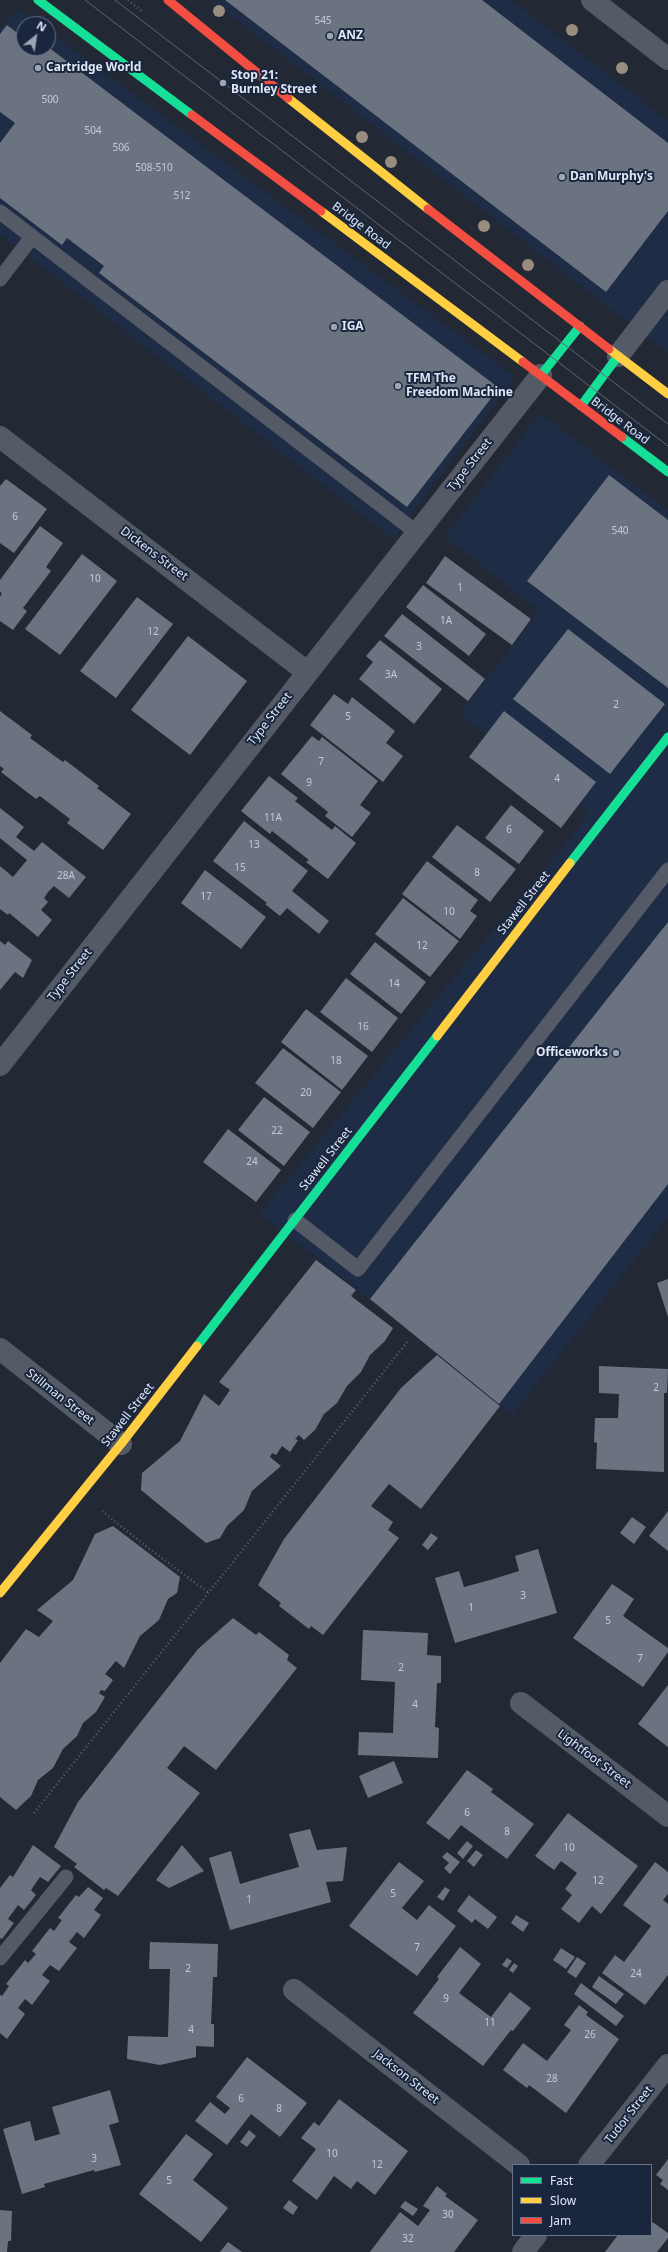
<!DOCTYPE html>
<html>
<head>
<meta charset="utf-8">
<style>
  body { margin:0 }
  #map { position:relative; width:668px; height:2252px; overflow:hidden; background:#222935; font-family:"Noto Sans",sans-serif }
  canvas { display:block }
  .legend { position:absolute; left:512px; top:2164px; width:140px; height:72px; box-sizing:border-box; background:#1a263d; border:1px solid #697387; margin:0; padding:5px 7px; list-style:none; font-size:12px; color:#dfe7f7 }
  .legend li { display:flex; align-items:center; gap:8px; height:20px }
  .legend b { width:20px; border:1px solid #697387 }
  .north { position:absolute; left:16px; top:16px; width:40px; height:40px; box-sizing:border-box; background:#1a263d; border:1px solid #697387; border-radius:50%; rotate:30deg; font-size:11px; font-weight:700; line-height:16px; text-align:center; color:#dfe7f7 }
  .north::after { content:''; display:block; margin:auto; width:14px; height:18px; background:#9da4b3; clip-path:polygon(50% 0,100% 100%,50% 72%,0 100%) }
</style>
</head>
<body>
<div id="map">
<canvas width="668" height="2252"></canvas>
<ul class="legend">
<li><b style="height:5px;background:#16e098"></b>Fast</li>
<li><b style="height:5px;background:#ffcf43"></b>Slow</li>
<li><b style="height:5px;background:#f24e42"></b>Jam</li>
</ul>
<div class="north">N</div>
</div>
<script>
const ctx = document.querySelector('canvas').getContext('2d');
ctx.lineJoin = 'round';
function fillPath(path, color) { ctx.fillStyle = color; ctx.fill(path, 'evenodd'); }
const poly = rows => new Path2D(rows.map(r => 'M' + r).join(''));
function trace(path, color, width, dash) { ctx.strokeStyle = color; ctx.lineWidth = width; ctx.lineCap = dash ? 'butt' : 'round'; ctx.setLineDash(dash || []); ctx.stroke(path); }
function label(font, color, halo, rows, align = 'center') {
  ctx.font = font + ' "Noto Sans",sans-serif'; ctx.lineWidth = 4; ctx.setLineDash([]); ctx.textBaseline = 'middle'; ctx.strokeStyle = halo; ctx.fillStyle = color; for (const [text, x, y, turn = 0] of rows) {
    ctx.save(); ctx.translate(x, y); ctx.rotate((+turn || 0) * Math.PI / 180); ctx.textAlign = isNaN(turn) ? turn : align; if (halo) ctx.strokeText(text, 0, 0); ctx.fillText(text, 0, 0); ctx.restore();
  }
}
const built = poly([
  [211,0,511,0,668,121,668,353],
  [18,9,38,24,24,24,24,48,48,48,48,31,515,377,393,539,0,234,0,30],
  [540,413,668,510,668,1217,512,1415,370,1299,259,1214,589,814,460,714,539,611,445,537]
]);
const building = poly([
  [225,0,482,0,668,143,668,211,606,292],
  [7,25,24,38,24,48,48,47,499,388,407,507,99,273,104,266,67,238,62,245,0,198,0,143,15,123,0,112,0,34],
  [609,475,668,520,668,688,527,581],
  [6,479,47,509,14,553,0,543,0,486],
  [40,526,63,543,46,567,51,571,23,608,27,611,13,630,0,621,0,597,2,593,0,592,0,580],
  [82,554,117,581,60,655,25,629],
  [445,556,531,619,512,645,426,583],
  [423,585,486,634,469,656,406,607],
  [137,597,173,624,116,698,80,671],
  [402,614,485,679,468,701,384,636],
  [568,629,665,704,610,774,513,699],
  [188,636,247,681,190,755,131,710],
  [380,640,442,689,414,724,359,679,373,662,366,656],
  [334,694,348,704,352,697,395,731,386,743,403,756,383,782,310,725],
  [0,711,32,735,30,738,63,762,65,760,99,786,97,788,131,814,103,850,67,823,70,819,40,796,36,799,1,772,4,769,0,766],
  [504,711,596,782,561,828,469,757],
  [312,736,319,741,322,737,378,781,360,805,371,813,352,837,325,816,328,812,281,774],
  [269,776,298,798,295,801,332,830,335,826,356,843,328,879,306,862,309,860,272,831,270,834,241,811],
  [511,805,544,831,519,864,485,838],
  [0,808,24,827,16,837,34,851,42,842,86,877,69,898,54,886,48,892,44,898,48,902,41,910,52,920,38,937,9,913,8,915,0,909,0,866,13,877,27,860,0,838],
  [244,821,308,871,292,891,329,921,319,934,287,908,280,916,265,904,267,903,213,861],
  [457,825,516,869,490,902,432,857],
  [427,861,478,900,470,911,477,916,460,939,402,894],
  [205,870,266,917,241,949,181,903],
  [403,898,459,941,430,977,375,934],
  [668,922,668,1184,499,1404,370,1299],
  [0,941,5,945,8,941,32,960,23,978,15,972,0,990],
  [375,942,426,982,401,1014,350,974],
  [346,978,398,1018,372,1052,320,1012],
  [306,1009,368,1056,342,1090,281,1042],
  [283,1048,341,1092,313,1128,255,1083],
  [264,1097,310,1132,284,1166,238,1130],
  [228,1129,281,1170,256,1202,203,1162],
  [316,1260,356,1290,351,1296,393,1328,385,1341,370,1355,361,1372,347,1386,337,1403,324,1414,315,1430,304,1440,299,1435,295,1439,298,1440,290,1452,282,1446,276,1455,272,1453,270,1457,281,1466,252,1491,244,1510,227,1526,220,1538,206,1543,141,1490,142,1473,180,1441,204,1394,219,1406,230,1390,219,1382],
  [668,1279,668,1317,657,1283],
  [437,1355,500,1406,421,1509,389,1484,371,1506,393,1522,388,1530,399,1538,323,1635,311,1626,309,1629,279,1606,281,1603,258,1585,284,1539,401,1388],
  [599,1366,668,1369,667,1393,664,1393,664,1472,596,1469,597,1443,594,1442,595,1418,618,1418,619,1394,599,1393],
  [668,1511,668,1551,649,1536],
  [632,1517,646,1527,634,1544,620,1533],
  [113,1526,180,1577,177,1593,168,1599,159,1620,140,1636,124,1668,116,1661,105,1674,113,1680,105,1691,101,1690,99,1693,105,1697,96,1712,83,1723,77,1736,63,1749,53,1768,38,1780,31,1796,16,1810,0,1797,0,1663,26,1629,39,1637,53,1621,37,1610,73,1580,95,1534],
  [431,1533,438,1538,428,1550,422,1545],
  [538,1549,557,1613,455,1643,435,1578,459,1571,464,1587,490,1580,519,1571,515,1556],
  [612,1584,634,1599,623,1616,668,1648,668,1652,643,1687,573,1638],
  [233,1618,256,1635,259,1632,289,1655,287,1660,297,1668,216,1770,184,1746,167,1768,200,1793,118,1896,106,1888,104,1890,74,1867,77,1864,54,1847,78,1802,198,1649],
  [363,1630,428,1633,427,1655,441,1656,441,1683,437,1683,435,1727,439,1728,438,1758,358,1755,359,1732,393,1733,395,1682,361,1680],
  [668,1685,668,1747,638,1724],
  [394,1761,403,1783,368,1798,359,1776],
  [467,1770,493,1789,491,1792,534,1824,507,1859,461,1825,449,1840,426,1823],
  [568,1813,638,1866,601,1914,592,1906,579,1923,561,1909,572,1895,565,1889,577,1873,561,1861,554,1870,535,1856],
  [310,1829,317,1850,347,1847,343,1881,326,1882,331,1902,230,1930,209,1858,231,1851,240,1884,270,1875,299,1867,289,1834],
  [467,1841,473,1846,463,1859,457,1853],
  [33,1845,61,1866,48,1882,40,1877,31,1890,36,1895,24,1910,18,1905,8,1919,14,1923,2,1939,0,1938,0,1888,10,1875,13,1877],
  [182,1845,204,1871,169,1888,156,1880],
  [476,1850,483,1855,474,1867,467,1861],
  [447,1852,460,1862,450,1874,444,1868,449,1863,442,1857],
  [399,1862,424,1881,402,1908,417,1920,429,1905,456,1926,417,1976,349,1926],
  [655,1862,668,1872,668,1894,663,1900,668,1904,668,1975,645,2005,602,1973,615,1955,624,1962,651,1926,623,1905],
  [88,1887,103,1898,94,1910,101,1915,84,1938,77,1932,69,1942,77,1948,59,1971,50,1965,42,1975,50,1981,32,2005,25,1999,18,2008,25,2014,7,2039,0,2033,0,1995,2,1996,9,1986,6,1984,25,1960,28,1963,36,1954,32,1951,50,1928,54,1931,62,1920,58,1918,76,1895,79,1897],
  [445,1887,450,1890,443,1901,437,1897],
  [469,1895,497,1917,488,1929,475,1919,472,1923,457,1911],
  [516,1915,529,1923,523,1932,511,1923],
  [150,1942,218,1944,217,1977,213,1977,211,2024,214,2024,214,2047,196,2046,196,2057,160,2065,127,2059,128,2036,168,2037,170,1969,149,1969],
  [460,1947,481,1964,459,1993,491,2017,510,1992,531,2008,513,2031,511,2030,483,2066,413,2013,439,1979,437,1977],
  [561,1948,575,1957,566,1969,553,1960],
  [577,1957,586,1963,576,1978,567,1972],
  [507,1958,512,1961,507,1968,502,1965],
  [514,1963,518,1966,513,1973,509,1970],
  [599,1976,624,1994,616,2004,592,1987],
  [581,1983,624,2016,616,2026,574,1994],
  [579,2005,588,2012,586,2015,619,2039,566,2113,529,2085,527,2088,503,2070,523,2043,547,2061,571,2030,564,2025],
  [247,2057,307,2103,280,2137,251,2114,227,2145,195,2121,210,2102,225,2114,230,2108,216,2097],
  [110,2090,119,2122,109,2125,121,2165,95,2172,94,2170,44,2184,45,2187,22,2194,3,2129,30,2121,35,2141,60,2134,52,2107],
  [339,2099,408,2151,375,2195,357,2181,351,2189,334,2176,317,2200,292,2181,316,2149,301,2138,314,2122,319,2126],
  [249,2130,256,2136,247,2147,240,2142],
  [186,2134,213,2154,193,2180,228,2208,201,2242,139,2194],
  [668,2159,668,2190,660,2184,663,2180,656,2175],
  [437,2186,447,2194,445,2196,478,2220,454,2252,370,2252,400,2212,418,2226,430,2210,423,2206],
  [289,2200,298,2207,293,2215,283,2208],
  [405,2201,418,2209,413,2216,400,2207],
  [0,2210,12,2211,11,2241,8,2241,7,2252,0,2252],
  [651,2221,668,2233,668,2238,657,2252,605,2252,618,2235,651,2235],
  [228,2242,242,2252,220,2252]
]);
const path = poly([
  [128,0,142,11],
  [102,1511,148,1548,209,1593],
  [34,1813,408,1341]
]);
const lane = poly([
  [0,212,416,532],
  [0,279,32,237],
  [295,1220,358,1269,668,870],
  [0,1958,66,1877]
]);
const street = poly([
  [592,0,668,59],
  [618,356,668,291],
  [0,437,307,672],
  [0,1065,541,375],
  [0,1349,121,1444],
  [521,1703,668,1816],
  [294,1990,519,2165],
  [589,2165,668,2065],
  [523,2252,536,2235]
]);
const fast = poly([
  [38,0,192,115],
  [541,375,580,326],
  [581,406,618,356],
  [622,437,668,472],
  [570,863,668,737],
  [197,1346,437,1036]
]);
const slow = poly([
  [288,98,428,209],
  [321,211,523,362],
  [609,349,668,394],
  [437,1036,570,863],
  [0,1593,121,1444,197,1346]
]);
const jam = poly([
  [168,0,288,98],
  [192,115,321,211],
  [428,209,609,349],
  [523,362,622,437]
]);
const tram = poly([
  [85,0,668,446],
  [115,0,668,424]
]);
const trees = [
  [219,11],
  [572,30],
  [622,68],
  [362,137],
  [391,162],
  [484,226],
  [528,265]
];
const markers = [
  [330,36,4,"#9da4b3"],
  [38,68,4,"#9da4b3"],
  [223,83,4,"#9da4b3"],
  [562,177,4,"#9da4b3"],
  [334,327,4,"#9da4b3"],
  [398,386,4,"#9da4b3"],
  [616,1053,4,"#9da4b3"]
];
const numberNames = [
  ["545",323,21],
  ["500",50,100],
  ["504",93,131],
  ["506",121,148],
  ["508-510",154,168],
  ["512",182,196],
  ["6",15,517],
  ["540",620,531],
  ["10",95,579],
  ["1",460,588],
  ["1A",446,621],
  ["12",153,632],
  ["3",419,647],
  ["3A",391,675],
  ["2",616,705],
  ["5",348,717],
  ["7",321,762],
  ["4",557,779],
  ["9",309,783],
  ["11A",273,818],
  ["6",509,830],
  ["13",254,845],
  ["15",240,868],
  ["8",477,873],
  ["28A",66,876],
  ["17",206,897],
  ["10",449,912],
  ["12",422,946],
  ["14",394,984],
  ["16",363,1027],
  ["18",336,1061],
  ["20",306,1093],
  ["22",277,1131],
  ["24",252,1162],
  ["2",656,1388],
  ["3",523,1596],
  ["1",471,1608],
  ["5",608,1621],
  ["7",640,1659],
  ["2",401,1668],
  ["4",415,1705],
  ["6",467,1813],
  ["8",507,1832],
  ["10",569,1848],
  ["12",598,1881],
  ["5",393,1894],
  ["1",249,1900],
  ["7",417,1948],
  ["2",188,1969],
  ["24",636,1974],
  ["9",446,1999],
  ["11",490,2023],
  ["4",191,2030],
  ["26",590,2035],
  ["28",552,2079],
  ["6",241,2099],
  ["8",279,2109],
  ["10",332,2154],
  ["3",94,2159],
  ["12",377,2165],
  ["5",169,2181],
  ["30",448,2215],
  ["32",408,2239]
];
const poiNames = [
  ["ANZ",338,36],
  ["Cartridge World",46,68],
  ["Stop 21:",231,76],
  ["Burnley Street",231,90],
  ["Dan Murphy's",570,177],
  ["IGA",342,327],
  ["TFM The",406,379],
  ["Freedom Machine",406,393],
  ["Officeworks",608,1053,"right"]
];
const streetNames = [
  ["Bridge Road",361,226,37],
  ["Bridge Road",620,421,37],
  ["Type Street",470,465,-52],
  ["Dickens Street",154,554,37],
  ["Type Street",270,719,-52],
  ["Stawell Street",524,903,-52],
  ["Type Street",70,975,-52],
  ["Stawell Street",326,1159,-52],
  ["Stillman Street",60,1397,38],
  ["Stawell Street",128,1415,-52],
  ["Lightfoot Street",594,1759,37],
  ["Jackson Street",406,2077,38],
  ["Tudor Street",629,2115,-52]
];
fillPath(built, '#1e2c45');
fillPath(building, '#6c7380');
trace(path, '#5b606b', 2.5, [1, 3]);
trace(lane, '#555b66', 15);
trace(street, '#555b66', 22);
trace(fast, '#16e098', 9);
trace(slow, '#ffcf43', 9);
trace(jam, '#f24e42', 9);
trace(tram, '#616671', 1);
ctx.fillStyle = '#998d7f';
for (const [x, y] of trees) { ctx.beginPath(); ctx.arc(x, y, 6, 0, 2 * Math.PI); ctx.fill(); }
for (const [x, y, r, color] of markers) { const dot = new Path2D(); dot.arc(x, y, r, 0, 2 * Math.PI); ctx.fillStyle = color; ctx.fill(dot); trace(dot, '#1a263d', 1.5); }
label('10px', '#c2cad9', null, numberNames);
label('bold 12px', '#dfe7f7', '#1a263d', poiNames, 'left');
label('12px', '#dfe7f7', '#1a263d', streetNames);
</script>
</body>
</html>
